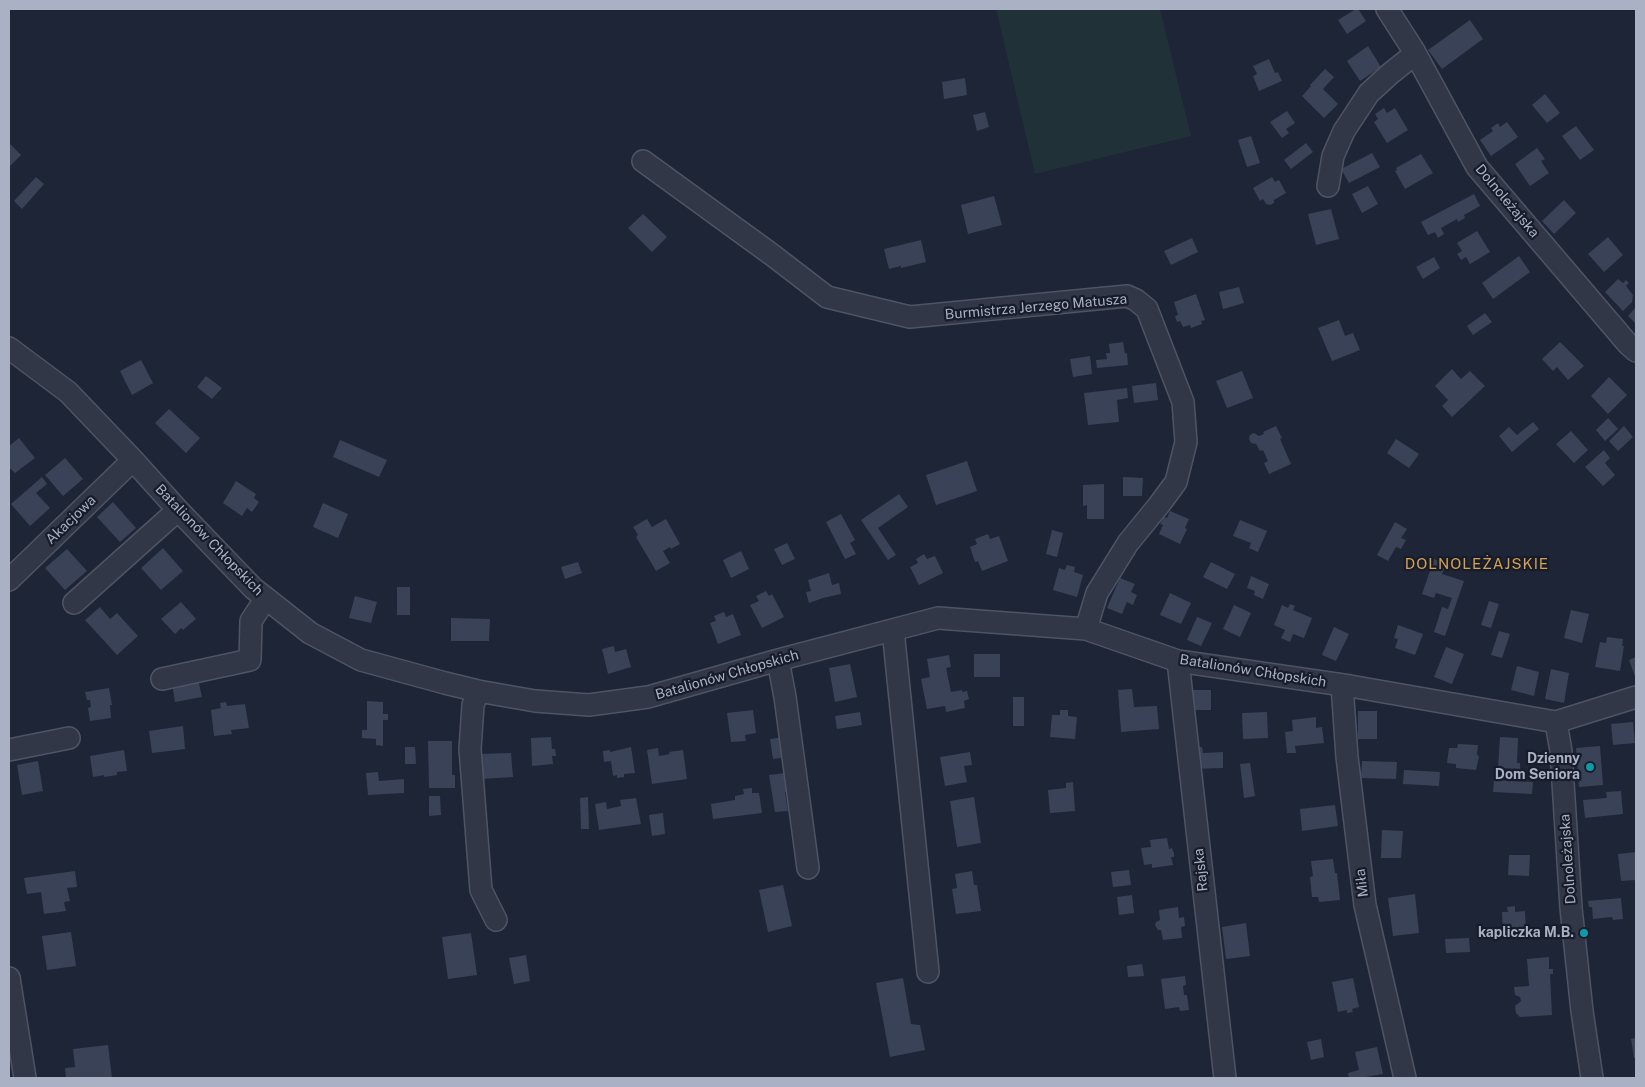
<!DOCTYPE html>
<html>
<head>
<meta charset="utf-8">
<style>
  body { margin:0 }
  #map { position:relative; width:1645px; height:1087px; overflow:hidden; background:#1e2536; font-family:"Public Sans",sans-serif }
  canvas { display:block }
  .frame { position:absolute; inset:0; border:10px solid #abb1c4; pointer-events:none }
</style>
</head>
<body>
<div id="map">
<canvas width="1645" height="1087"></canvas>
<div class="frame"></div>
</div>
<script>
const ctx = document.querySelector('canvas').getContext('2d');
ctx.lineJoin = 'round';
function fillPath(path, color) { ctx.fillStyle = color; ctx.fill(path, 'evenodd'); }
const poly = rows => new Path2D(rows.map(r => 'M' + r).join(''));
function trace(path, color, width, dash) { ctx.strokeStyle = color; ctx.lineWidth = width; ctx.lineCap = dash ? 'butt' : 'round'; ctx.setLineDash(dash || []); ctx.stroke(path); }
function label(font, color, halo, rows, align = 'center') {
  ctx.font = font + ' "Public Sans",sans-serif'; ctx.lineWidth = 4.5; ctx.setLineDash([]); ctx.textBaseline = 'middle'; ctx.strokeStyle = halo; ctx.fillStyle = color; for (const [text, x, y, turn = 0] of rows) {
    ctx.save(); ctx.translate(x, y); ctx.rotate((+turn || 0) * Math.PI / 180); ctx.textAlign = isNaN(turn) ? turn : align; if (halo) ctx.strokeText(text, 0, 0); ctx.fillText(text, 0, 0); ctx.restore();
  }
}
const green = poly([
  [996,9,1160,9,1191,136,1035,174]
]);
const building = poly([
  [1356,9,1358,9,1366,21,1347,34,1338,20],
  [1470,20,1483,39,1442,69,1428,50],
  [1368,46,1381,67,1360,81,1347,61],
  [1269,59,1275,73,1278,72,1282,81,1259,91,1253,76,1257,74,1253,66],
  [1325,69,1334,77,1323,89,1338,104,1324,118,1302,96,1311,86,1310,85],
  [965,78,967,95,944,99,942,82],
  [1545,94,1560,113,1547,123,1532,105],
  [1384,108,1387,113,1395,108,1408,130,1387,143,1374,122,1378,119,1375,114],
  [1287,111,1295,123,1286,129,1289,133,1282,138,1270,122],
  [985,112,989,127,977,131,973,115],
  [1507,122,1518,137,1491,156,1480,140,1493,131,1491,128,1498,123,1500,127],
  [1576,126,1594,150,1580,160,1562,136],
  [1251,136,1260,163,1247,167,1238,140],
  [9,143,21,155,9,167],
  [1306,143,1313,152,1291,169,1284,160],
  [1537,148,1545,159,1541,161,1549,173,1530,186,1515,164],
  [1372,153,1380,167,1349,183,1341,169],
  [1421,154,1433,173,1405,189,1395,171,1397,170,1396,168],
  [36,177,44,184,22,209,14,201],
  [1272,177,1275,182,1279,180,1286,193,1274,200,1274,203,1270,205,1266,204,1263,199,1260,201,1253,188],
  [1368,186,1378,204,1362,213,1352,194],
  [1474,194,1480,206,1464,215,1465,218,1458,222,1457,219,1441,228,1444,234,1438,238,1435,232,1428,235,1421,222],
  [994,196,1002,225,968,234,961,205],
  [1564,200,1576,213,1554,234,1542,221],
  [1331,209,1339,239,1316,245,1308,214],
  [643,214,667,237,652,252,628,228],
  [1477,231,1490,252,1470,264,1466,257,1461,260,1457,254,1462,251,1457,243],
  [1608,237,1623,255,1604,272,1588,254],
  [1192,238,1198,252,1171,265,1164,251],
  [921,240,926,262,901,268,901,266,889,269,884,249],
  [1519,256,1530,272,1493,299,1482,283],
  [1434,257,1440,268,1423,279,1416,267],
  [1618,279,1623,283,1626,280,1629,283,1626,286,1633,295,1632,302,1623,311,1605,292],
  [1239,287,1244,303,1223,309,1219,292],
  [1196,294,1205,320,1201,321,1202,324,1191,328,1190,325,1183,327,1180,321,1177,322,1175,316,1178,315,1174,302],
  [1636,307,1636,324,1628,316],
  [1485,313,1492,322,1473,335,1467,326],
  [1339,320,1345,336,1353,333,1360,350,1332,361,1318,328],
  [1123,342,1125,354,1127,353,1128,365,1097,368,1096,360,1107,359,1106,353,1110,353,1109,344],
  [1560,342,1584,366,1568,380,1557,367,1553,371,1542,359],
  [1090,356,1092,374,1073,377,1070,359],
  [141,360,153,383,132,395,120,371],
  [1452,369,1461,379,1470,371,1485,386,1452,417,1442,406,1448,400,1435,386],
  [1242,371,1253,398,1227,408,1216,381],
  [206,376,222,388,212,399,197,387],
  [1609,377,1627,395,1608,414,1591,396],
  [1156,383,1158,400,1134,403,1132,386],
  [1127,388,1128,398,1117,400,1119,422,1088,425,1084,393],
  [169,409,200,438,186,453,155,423],
  [1608,418,1618,429,1605,441,1596,430],
  [1533,422,1539,429,1512,452,1499,436,1509,427,1517,435],
  [1276,426,1282,438,1280,439,1291,464,1269,474,1264,463,1268,461,1263,450,1260,451,1256,444,1251,443,1249,439,1250,435,1254,433,1259,436,1264,434,1263,432],
  [1624,426,1633,437,1618,451,1609,441],
  [1571,431,1588,450,1574,463,1556,444],
  [19,438,35,458,15,473,11,469,9,470,9,446],
  [1396,439,1419,454,1409,468,1387,453],
  [340,440,387,460,379,477,333,457],
  [1604,450,1610,458,1605,463,1615,475,1603,486,1585,467],
  [65,458,83,479,63,496,45,475],
  [967,461,977,491,936,505,926,475],
  [42,477,47,484,36,493,50,508,30,526,11,504],
  [1123,477,1143,478,1142,496,1123,496],
  [236,481,256,494,254,498,259,502,252,512,247,508,242,516,223,503],
  [1104,484,1104,519,1087,519,1087,505,1083,506,1083,485],
  [899,494,908,507,878,528,896,555,888,560,861,520],
  [113,502,136,528,120,542,97,517],
  [323,503,348,514,338,538,313,527],
  [1170,511,1189,519,1185,528,1187,529,1180,544,1159,534,1163,525,1160,524,1164,517,1167,518],
  [841,514,855,540,850,543,856,554,845,559,826,522],
  [647,519,652,527,666,519,680,544,671,549,670,547,663,551,670,563,656,571,636,537,638,535,633,527],
  [1240,520,1267,531,1258,552,1249,548,1251,543,1233,536],
  [1395,522,1407,529,1401,538,1406,540,1401,549,1396,547,1388,561,1377,555],
  [1052,530,1063,533,1057,557,1046,554],
  [988,534,990,539,999,536,1008,561,982,571,978,561,975,562,970,547,977,544,975,539],
  [787,543,795,559,782,565,774,549],
  [163,548,183,571,161,590,141,568],
  [67,549,87,571,65,590,45,568],
  [741,551,749,569,731,578,723,560],
  [924,554,927,559,935,556,943,573,919,585,910,567,918,563,916,559],
  [1434,559,1446,564,1442,574,1464,581,1445,636,1434,632,1442,607,1448,609,1452,598,1436,593,1434,598,1422,594],
  [578,562,582,573,565,579,561,567],
  [1211,562,1235,574,1227,589,1203,577],
  [1067,565,1075,567,1074,572,1083,575,1077,597,1053,590,1059,568,1065,570],
  [829,573,832,585,839,583,841,594,823,598,809,603,806,592,811,591,808,580],
  [1251,576,1269,584,1263,599,1254,595,1255,591,1247,588],
  [1120,578,1135,584,1131,592,1137,595,1133,605,1127,602,1122,614,1107,608],
  [397,587,410,587,410,615,397,615],
  [766,591,769,596,772,594,784,617,762,628,750,605,759,601,756,596],
  [1170,593,1191,603,1181,624,1160,615],
  [355,596,377,602,371,623,349,618],
  [1489,601,1499,604,1491,628,1481,625],
  [181,602,196,619,183,630,181,628,175,634,161,619],
  [1290,604,1295,606,1293,610,1312,618,1304,638,1293,634,1290,642,1281,638,1285,630,1274,625,1282,605,1288,608],
  [1234,605,1251,613,1240,637,1223,629],
  [100,607,110,619,117,613,138,636,117,655,85,620],
  [1571,610,1589,614,1582,643,1564,638],
  [724,612,726,617,733,614,741,635,718,644,710,623,716,621,714,616],
  [1197,617,1212,623,1201,646,1187,640],
  [451,618,490,619,489,641,451,641],
  [1398,625,1423,634,1415,655,1395,648,1398,639,1394,638],
  [1334,627,1349,634,1336,661,1322,655],
  [1499,631,1510,634,1502,658,1491,655],
  [1607,637,1623,639,1622,646,1624,646,1620,671,1595,667,1600,642,1606,643],
  [614,646,615,652,626,649,631,667,608,674,602,649],
  [1446,647,1464,654,1452,684,1434,677],
  [974,654,1000,654,1000,677,974,677],
  [949,655,951,667,946,668,951,692,962,690,962,692,967,691,969,699,964,701,965,708,946,712,945,706,927,709,921,679,930,677,927,659],
  [1636,657,1636,679,1629,660],
  [850,664,857,697,835,702,829,668],
  [1517,666,1539,672,1534,696,1511,690],
  [1551,669,1569,673,1564,703,1545,699],
  [198,679,202,697,175,702,172,684],
  [109,688,112,705,110,705,111,718,90,721,88,708,91,707,90,700,87,700,85,692],
  [1132,689,1134,707,1157,706,1159,729,1121,732,1118,690],
  [1187,690,1211,690,1211,710,1187,710],
  [1013,697,1024,697,1024,726,1013,726],
  [367,701,383,702,383,714,388,714,388,720,383,720,383,746,376,745,376,739,362,738,362,730,367,730],
  [226,702,227,706,245,704,249,728,231,730,232,734,214,736,211,710,221,708,220,703],
  [753,710,756,733,745,735,746,741,731,742,727,713],
  [1060,710,1068,710,1068,716,1077,717,1075,739,1050,737,1052,715,1060,715],
  [1358,711,1377,711,1377,739,1358,739],
  [860,712,862,725,837,729,835,716],
  [1267,712,1268,738,1243,739,1242,713],
  [1316,717,1316,728,1322,727,1324,743,1295,746,1296,753,1287,753,1285,732,1293,731,1292,720],
  [1633,722,1635,743,1613,745,1611,724],
  [183,726,185,749,152,753,149,731],
  [551,737,552,749,555,749,556,756,552,756,553,764,532,766,531,738],
  [785,737,788,757,773,759,770,739],
  [1500,737,1518,738,1517,763,1520,763,1520,769,1498,768],
  [428,741,452,741,452,775,455,775,455,788,429,788],
  [1458,744,1478,745,1477,754,1479,757,1476,770,1456,768,1456,764,1447,763,1449,748,1457,748],
  [1600,746,1603,785,1579,787,1576,748],
  [405,747,415,747,416,764,405,764],
  [631,747,635,773,624,774,624,777,617,778,617,775,613,776,611,761,604,762,603,751,610,750,610,752],
  [1202,747,1203,753,1223,752,1223,768,1193,769,1191,748],
  [658,748,659,756,670,754,669,752,683,750,687,779,652,784,647,750],
  [124,750,127,771,117,772,117,775,104,777,104,775,93,777,90,756],
  [970,752,972,765,964,766,967,782,945,786,940,757],
  [511,753,513,777,481,779,479,754],
  [38,761,43,791,22,795,17,765],
  [1362,761,1397,762,1396,779,1361,778],
  [1250,763,1255,796,1244,798,1240,764],
  [1404,770,1440,772,1439,786,1403,784],
  [378,772,379,781,404,779,404,793,368,795,366,773],
  [785,773,787,791,785,792,788,811,775,812,769,775],
  [1494,780,1533,782,1532,794,1493,792],
  [1073,782,1075,811,1050,813,1048,790,1066,788,1066,783],
  [752,788,752,793,759,793,762,813,713,819,711,804,735,800,735,796,744,794,743,789],
  [1621,791,1623,814,1585,818,1583,800,1607,798,1606,792],
  [429,796,440,796,441,815,429,816],
  [588,797,589,829,581,829,580,798],
  [974,797,981,843,957,847,950,801],
  [636,798,641,824,599,830,595,804,606,802,607,809,621,806,620,800],
  [1335,805,1338,826,1302,831,1300,809],
  [663,813,665,834,652,836,649,815],
  [1382,830,1403,831,1401,858,1381,858],
  [1167,838,1169,849,1172,848,1174,853,1174,857,1171,857,1173,865,1152,868,1152,864,1144,865,1141,848,1151,847,1150,840],
  [1636,852,1636,880,1621,881,1618,854],
  [1509,855,1530,855,1529,876,1508,875],
  [1333,859,1335,873,1337,873,1340,900,1319,902,1318,897,1312,897,1310,877,1313,876,1311,861],
  [1129,870,1131,885,1113,887,1111,872],
  [75,871,77,887,67,888,70,901,64,902,66,911,44,914,41,892,27,894,24,878],
  [972,871,974,885,977,885,981,911,956,914,952,889,957,888,955,874],
  [783,885,792,926,768,932,759,890],
  [1415,894,1419,933,1393,936,1388,898],
  [1132,895,1134,913,1119,915,1117,897],
  [1621,898,1623,919,1613,920,1612,917,1593,919,1592,907,1589,907,1588,901],
  [1515,906,1515,912,1525,911,1526,933,1503,934,1502,912,1508,912,1507,907],
  [1178,907,1179,918,1184,917,1185,926,1181,927,1182,938,1163,940,1161,930,1158,930,1155,925,1156,922,1160,920,1159,910],
  [1246,923,1250,956,1226,959,1222,927],
  [71,932,76,966,47,970,42,936],
  [471,933,477,975,448,979,442,937],
  [1469,938,1470,952,1446,953,1445,939],
  [526,955,530,981,514,984,509,958],
  [1549,957,1549,969,1553,969,1553,974,1550,974,1552,1015,1520,1017,1516,1013,1515,1006,1521,1001,1520,997,1515,995,1514,987,1529,986,1527,959],
  [1142,964,1144,976,1128,977,1127,966],
  [1185,976,1186,985,1183,986,1184,995,1187,995,1189,1010,1180,1011,1179,1007,1165,1009,1161,979],
  [903,978,911,1024,920,1025,925,1050,890,1057,876,983],
  [1353,978,1359,1007,1352,1009,1353,1012,1347,1013,1347,1010,1338,1012,1332,982],
  [1636,1038,1636,1058,1634,1058,1631,1039],
  [1321,1039,1324,1057,1311,1060,1307,1042],
  [108,1045,112,1078,66,1078,65,1068,75,1067,73,1049],
  [1377,1047,1383,1074,1360,1078,1349,1078,1348,1073,1359,1070,1355,1052]
]);
const minor = poly([
  [1387,9,1414,51,1477,167,1628,344,1636,351],
  [643,161,771,254,827,297,910,317,1127,296,1136,300,1147,309,1183,402,1186,442,1176,482,1159,505,1128,543,1097,593,1086,629],
  [1328,186,1333,156,1344,131,1369,93,1391,73,1415,54],
  [9,348,68,392,133,460,178,510,253,588,310,633,361,660,445,683,478,691,535,701,589,705,648,697,778,660,938,618,1086,629,1178,661,1350,686,1556,722,1636,697],
  [9,580,133,460],
  [74,603,178,510],
  [893,630,928,972],
  [778,660,785,697,808,868],
  [1178,661,1225,1078],
  [162,679,250,660,251,621,266,598],
  [1342,685,1347,757,1365,905,1405,1078],
  [478,691,473,705,470,749,481,890,496,920],
  [1556,722,1561,751,1571,908,1582,1011,1592,1078],
  [9,750,69,738],
  [9,978,25,1078]
]);
const markers = [
  [1590,767,5,"#0f9aa8"],
  [1584,933,5,"#0f9aa8"]
];
const streetNames = [
  ["Dolnoleżajska",1507,201,50],
  ["Burmistrza Jerzego Matusza",1036,307,-5],
  ["Akacjowa",71,520,-44],
  ["Batalionów Chłopskich",209,540,46],
  ["Batalionów Chłopskich",1253,671,9],
  ["Batalionów Chłopskich",727,675,-16],
  ["Dolnoleżajska",1568,859,-94],
  ["Rajska",1201,870,-96],
  ["Miła",1362,883,-97]
];
const poiNames = [
  ["Dzienny",1580,759],
  ["Dom Seniora",1580,775],
  ["kapliczka M.B.",1574,933]
];
const neighbourhoodNames = [
  ["DOLNOLEŻAJSKIE",1477,564]
];
fillPath(green, '#203137');
fillPath(building, '#3a4257');
trace(minor, '#4f5465', 24);
trace(minor, '#313747', 21);
for (const [x, y, r, color] of markers) { const dot = new Path2D(); dot.arc(x, y, r, 0, 2 * Math.PI); ctx.fillStyle = color; ctx.fill(dot); trace(dot, '#171c2b', 2); }
label('14px', '#abb1c4', '#171c2b', streetNames);
label('bold 14px', '#abb1c4', '#171c2b', poiNames, 'right');
ctx.letterSpacing = '1px';
label('15px', '#d7a153', '#171c2b', neighbourhoodNames);
ctx.letterSpacing = '0px';
</script>
</body>
</html>
